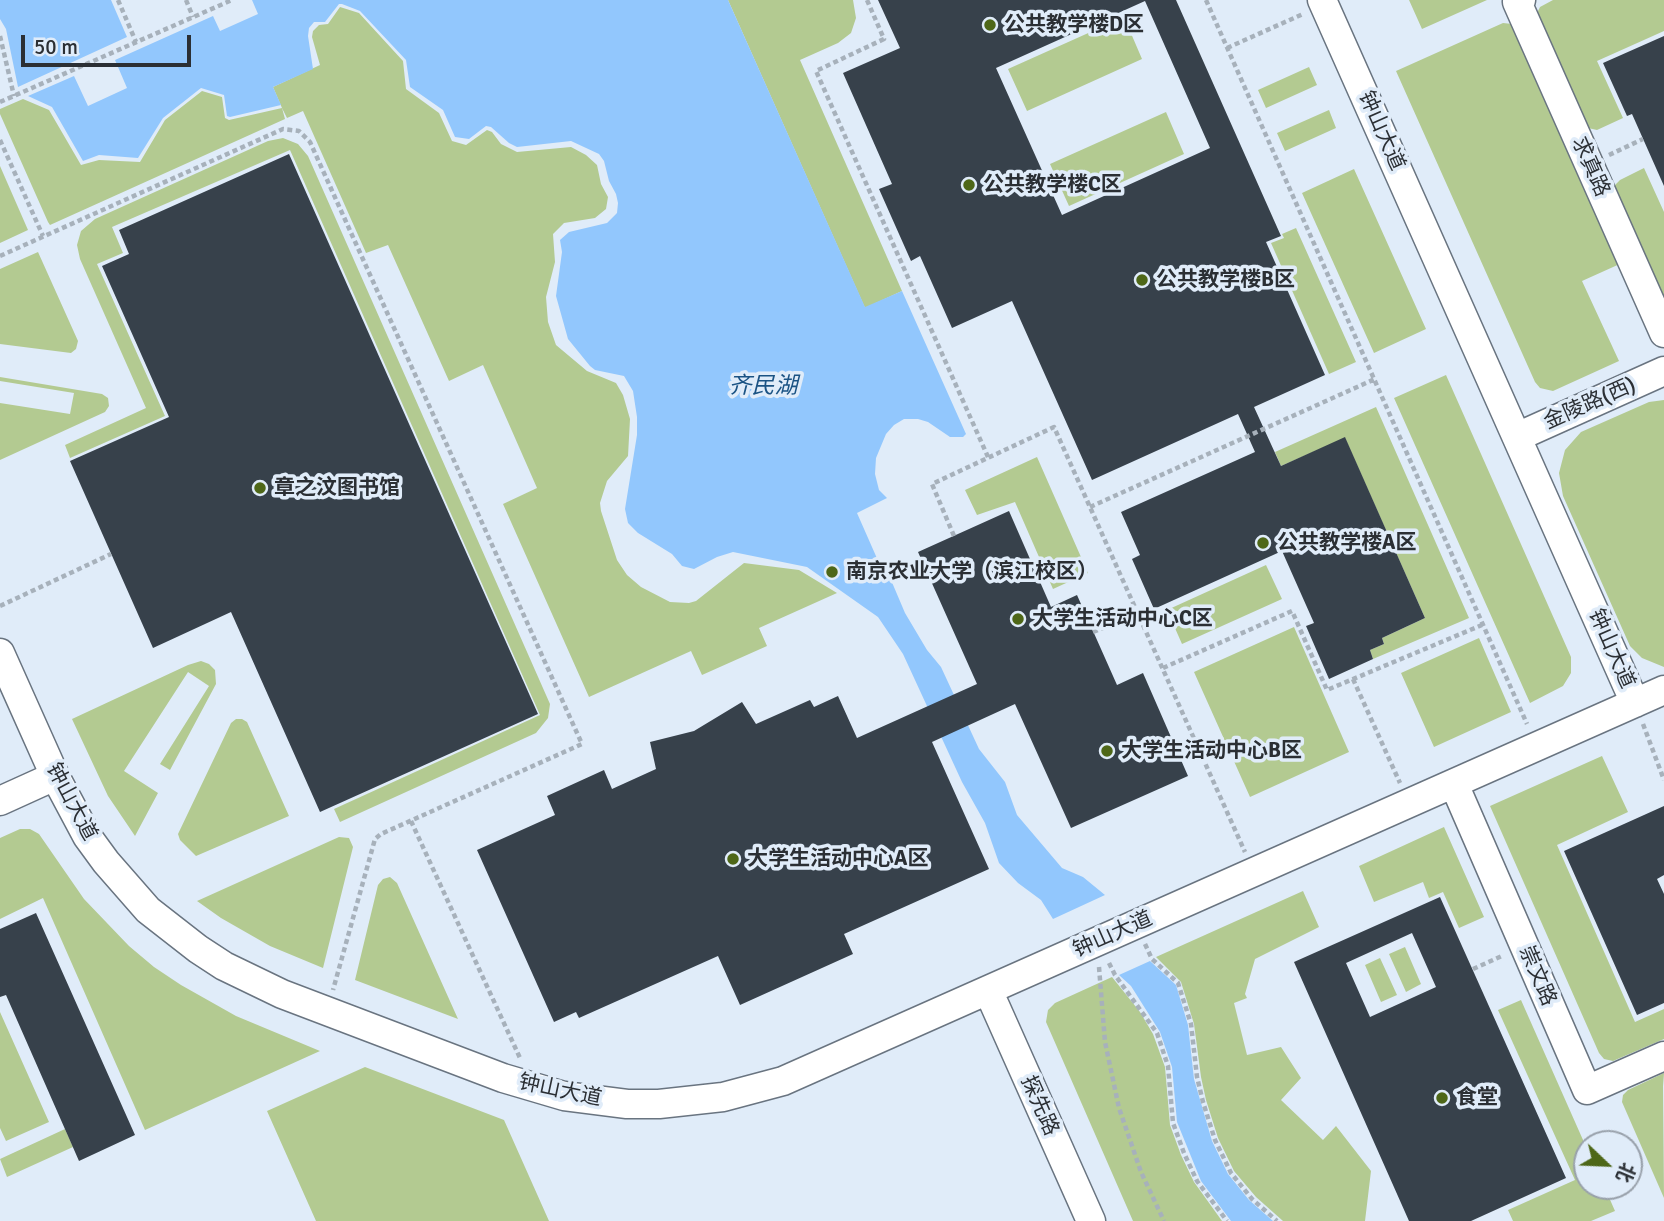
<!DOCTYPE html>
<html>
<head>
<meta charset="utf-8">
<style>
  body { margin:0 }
  #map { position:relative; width:1664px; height:1221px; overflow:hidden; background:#e0ecf9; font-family:Signika,"Noto Sans SC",sans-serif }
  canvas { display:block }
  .north { position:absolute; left:1573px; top:1130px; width:70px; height:70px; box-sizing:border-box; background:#e0ecf9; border:2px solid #98a0aa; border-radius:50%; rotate:113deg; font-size:19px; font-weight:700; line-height:28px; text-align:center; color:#2b2f34 }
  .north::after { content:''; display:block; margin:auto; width:24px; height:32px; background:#4e6718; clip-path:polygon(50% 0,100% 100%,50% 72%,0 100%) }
  .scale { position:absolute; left:21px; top:35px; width:170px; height:32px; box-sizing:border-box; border:4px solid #2b2f34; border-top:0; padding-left:9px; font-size:21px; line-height:24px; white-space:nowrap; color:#2b2f34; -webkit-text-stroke:5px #e0ecf9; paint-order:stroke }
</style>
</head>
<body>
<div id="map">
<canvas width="1664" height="1221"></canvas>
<div class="north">北</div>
<div class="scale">50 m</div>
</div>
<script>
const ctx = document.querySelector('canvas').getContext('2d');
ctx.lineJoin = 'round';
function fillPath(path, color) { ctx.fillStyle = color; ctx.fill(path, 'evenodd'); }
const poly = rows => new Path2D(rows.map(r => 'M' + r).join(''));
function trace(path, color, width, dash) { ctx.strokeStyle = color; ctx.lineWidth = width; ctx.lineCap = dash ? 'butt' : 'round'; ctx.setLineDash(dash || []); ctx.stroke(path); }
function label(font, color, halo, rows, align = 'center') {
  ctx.font = font + ' Signika,"Noto Sans SC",sans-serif'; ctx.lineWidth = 7; ctx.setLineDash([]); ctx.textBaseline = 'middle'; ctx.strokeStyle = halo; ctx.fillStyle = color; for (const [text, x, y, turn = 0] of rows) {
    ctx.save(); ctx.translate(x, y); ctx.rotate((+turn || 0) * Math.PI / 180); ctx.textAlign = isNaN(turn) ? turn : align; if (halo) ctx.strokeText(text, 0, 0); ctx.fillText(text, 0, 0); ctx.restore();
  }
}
const green = poly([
  [728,0,853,0,856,18,851,33,838,43,800,60,902,291,865,308],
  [1409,0,1487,0,1422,29],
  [1553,0,1664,0,1664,31,1597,61,1623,118,1597,130,1588,128,1536,15,1540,7],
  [340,7,359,13,403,61,406,89,439,113,452,141,466,145,487,130,492,132,501,144,517,152,571,147,586,155,597,165,601,184,608,197,606,209,595,218,564,223,553,234,555,262,546,297,548,322,556,345,587,371,616,383,623,395,630,419,628,456,607,481,600,503,601,511,617,560,627,575,641,587,670,602,689,603,696,601,744,563,799,570,837,593,759,628,767,646,702,675,691,651,589,697,503,504,537,488,483,365,449,381,388,245,366,253,303,111,287,118,282,108,285,119,50,225,48,222,0,114,0,109,23,99,49,110,81,165,99,160,140,162,165,120,202,91,222,97,225,118,229,120,282,108,273,87,320,65,312,37,313,31,319,25,328,24],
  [1124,17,1142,59,1027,111,1008,69],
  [1503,23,1512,24,1622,263,1582,281,1619,361,1553,391,1540,388,1535,382,1396,71],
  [1309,67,1317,85,1266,108,1258,90],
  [1329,110,1336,128,1285,151,1277,133],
  [1166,112,1184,154,1069,206,1050,164],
  [283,138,298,144,308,156,550,704,548,718,536,733,340,822,334,809,540,715,290,150,112,227,123,253,97,264,165,416,70,458,65,445,146,408,80,259,77,245,81,231,95,219,268,141],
  [0,166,28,230,0,243],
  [1644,168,1664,212,1664,307,1614,192,1615,185,1620,180],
  [1354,169,1426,329,1374,353,1302,193],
  [1296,228,1356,362,1329,374,1271,243,1284,238,1282,234],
  [38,252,78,341,76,349,71,353,0,344,0,269],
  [1446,375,1571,657,1571,673,1563,686,1530,703,1394,398],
  [0,377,102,394,108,398,109,406,105,412,0,460,0,403,70,414,74,393,0,381],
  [1664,400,1664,667,1642,658,1630,646,1563,496,1559,473,1565,450,1581,432,1649,402],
  [1376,407,1469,618,1373,659,1370,650,1384,644,1382,638,1425,618,1345,438,1281,466,1275,452],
  [1037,457,1088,573,1053,589,1015,502,977,515,965,490],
  [1266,565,1282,599,1182,644,1167,610],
  [1294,627,1349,752,1250,797,1194,672],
  [1479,638,1511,712,1434,747,1401,673],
  [201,661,209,664,215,670,216,684,170,770,160,764,209,686,188,672,124,771,158,793,135,836,108,796,72,719,188,665],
  [236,719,242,719,247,722,289,816,196,856,180,840,178,834,231,723],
  [1602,756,1628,812,1557,845,1635,1022,1664,1009,1664,1039,1613,1061,1604,1059,1599,1053,1490,806],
  [1444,827,1484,917,1459,928,1443,892,1429,898,1423,882,1374,902,1359,866],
  [20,829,30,829,39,834,84,899,129,946,154,967,181,985,236,1016,320,1051,145,1130,43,898,0,919,0,838],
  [339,837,349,838,353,847,323,968,270,946,221,918,197,901],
  [390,877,397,883,458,1019,355,980,378,885,383,879],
  [1303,891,1319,927,1255,959,1245,994,1247,998,1234,1003,1247,1055,1281,1047,1301,1078,1281,1100,1323,1140,1336,1126,1371,1171,1365,1221,1283,1221,1256,1197,1234,1171,1218,1138,1206,1100,1201,1077,1194,1024,1181,982,1156,957],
  [1405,947,1421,984,1406,992,1389,954],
  [1380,958,1397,995,1381,1002,1365,965],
  [1112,977,1140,1012,1153,1034,1165,1067,1170,1125,1181,1155,1194,1182,1222,1221,1133,1221,1046,1022,1048,1010,1055,1003],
  [1521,1000,1587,1149,1587,1186,1604,1186,1615,1211,1591,1221,1513,1221,1508,1210,1575,1180,1498,1010],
  [0,1012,49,1122,6,1141,0,1128],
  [365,1067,504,1120,549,1221,316,1221,267,1111],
  [1664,1073,1663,1086,1664,1198,1622,1102,1623,1095,1628,1090],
  [65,1129,73,1147,7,1177,0,1159]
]);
const water = poly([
  [0,0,111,0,127,37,18,87,6,29,0,19],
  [252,0,728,0,865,307,902,291,966,434,963,437,950,437,928,422,918,419,904,419,894,425,886,434,876,458,875,474,879,490,887,498,857,513,883,572,891,580,905,613,927,650,941,667,979,749,1005,782,1017,815,1062,868,1083,877,1105,895,1053,919,1041,900,1018,883,999,863,985,823,962,782,903,654,878,617,807,567,733,552,717,557,694,569,682,566,672,554,638,533,628,523,625,509,637,435,637,417,633,391,624,376,595,370,590,366,568,339,556,296,562,252,560,240,569,232,607,223,617,213,618,203,616,194,609,181,604,161,599,154,571,141,517,147,509,143,491,127,486,126,469,139,455,137,443,110,410,87,406,60,360,11,342,4,339,4,325,22,314,22,309,28,308,36,313,69,273,87,281,105,230,117,227,116,224,95,201,88,163,118,138,158,99,155,83,161,52,107,28,96,74,76,88,106,127,88,115,60,213,16,220,31,258,14],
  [1150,961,1176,985,1188,1025,1194,1079,1212,1141,1228,1174,1249,1200,1273,1221,1231,1221,1201,1181,1177,1122,1172,1067,1160,1032,1131,986,1119,975]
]);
const building = poly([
  [878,0,1176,0,1281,236,1266,242,1325,375,1254,407,1281,466,1345,437,1425,618,1382,638,1384,644,1370,650,1373,659,1329,679,1306,626,1314,623,1282,551,1154,609,1132,559,1140,555,1121,512,1255,452,1238,414,1092,480,1012,301,952,328,920,256,911,261,879,189,892,184,843,73,900,48],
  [1145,1,1210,148,1062,215,996,68],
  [1664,36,1664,186,1632,114,1627,116,1603,63],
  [289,154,538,714,320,812,231,612,153,648,70,461,169,417,102,266,129,254,119,230],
  [1009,511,1051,607,1077,595,1117,685,1143,673,1188,776,1071,828,1015,704,932,742,989,869,844,934,853,954,740,1005,718,956,579,1018,576,1012,554,1022,477,850,555,815,547,796,604,770,612,789,656,769,650,742,694,731,742,702,756,724,810,700,814,707,838,696,857,738,977,684,918,552],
  [1664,806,1664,875,1657,879,1664,894,1664,1003,1637,1015,1564,851],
  [1440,897,1566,1178,1471,1221,1409,1221,1294,962],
  [1412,933,1436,987,1370,1017,1346,963],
  [36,913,135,1135,79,1161,6,995,0,997,0,929]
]);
const path = poly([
  [118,0,136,42],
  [186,0,193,17],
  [867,0,884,39,816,71,988,457],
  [1206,0,1527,724],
  [0,36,14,96],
  [1227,48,1303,14],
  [0,102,232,0],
  [0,140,43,236],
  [1609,155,1643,139],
  [0,256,283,129,299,131,310,142,582,744,381,834,375,839,333,990],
  [1090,507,1375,379],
  [954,536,932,484,1054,427,1245,852],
  [0,606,111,554],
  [1093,632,1138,614],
  [1163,668,1292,611,1327,690,1482,625],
  [1353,679,1400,783],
  [1643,724,1664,780],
  [411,821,520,1058],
  [1145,944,1152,959,1178,983,1191,1024,1197,1077,1203,1102,1215,1140,1231,1173,1252,1199,1277,1221],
  [1109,963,1115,975,1157,1033,1168,1066,1173,1123,1184,1153,1197,1181,1227,1221],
  [1099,967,1105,1042,1119,1108,1141,1172,1164,1221],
  [1473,969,1504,955]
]);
const minor = poly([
  [1322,0,1635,703],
  [1521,0,1517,2,1664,333],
  [1517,437,1664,371],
  [0,653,55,776,87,836,106,862,148,910,198,949,224,966,282,994,503,1078,564,1096,627,1104,659,1104,723,1097,783,1081,1664,690],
  [1454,784,1587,1090,1664,1056],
  [0,801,55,776],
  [988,990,1091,1221]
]);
const markers = [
  [990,25,7,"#4e6718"],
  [969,185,7,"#4e6718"],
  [1142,280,7,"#4e6718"],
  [260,488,7,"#4e6718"],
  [1263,543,7,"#4e6718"],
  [832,572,7,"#4e6718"],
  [1018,619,7,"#4e6718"],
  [1107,751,7,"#4e6718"],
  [733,859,7,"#4e6718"],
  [1442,1098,7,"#4e6718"]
];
const poiNames = [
  ["公共教学楼D区",1004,25],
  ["公共教学楼C区",983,185],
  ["公共教学楼B区",1156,280],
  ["章之汶图书馆",274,488],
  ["公共教学楼A区",1277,543],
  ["南京农业大学（滨江校区）",846,572],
  ["大学生活动中心C区",1032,619],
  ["大学生活动中心B区",1121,751],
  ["大学生活动中心A区",747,859],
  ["食堂",1456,1098]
];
const streetNames = [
  ["钟山大道",1381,131,66],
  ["求真路",1590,167,66],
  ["金陵路(西)",1590,404,-24],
  ["钟山大道",1611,649,66],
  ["钟山大道",71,802,62],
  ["钟山大道",1113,935,-24],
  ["崇文路",1537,976,67],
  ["钟山大道",560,1091,12],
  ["探先路",1039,1106,66]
];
const waterNames = [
  ["齐民湖",763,387]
];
fillPath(green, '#b3ca91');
fillPath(water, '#92c7fd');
fillPath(building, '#37414b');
trace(minor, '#697480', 31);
trace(path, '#a7b1bb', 4.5, [5, 3.5]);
trace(minor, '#fff', 28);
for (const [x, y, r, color] of markers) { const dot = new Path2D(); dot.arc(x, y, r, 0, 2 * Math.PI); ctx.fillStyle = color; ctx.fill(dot); trace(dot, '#e0ecf9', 2.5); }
label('bold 21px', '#2b2f34', '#e0ecf9', poiNames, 'left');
label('21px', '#2b2f34', '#e0ecf9', streetNames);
label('italic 23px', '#1b5384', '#e0ecf9', waterNames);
</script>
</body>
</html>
